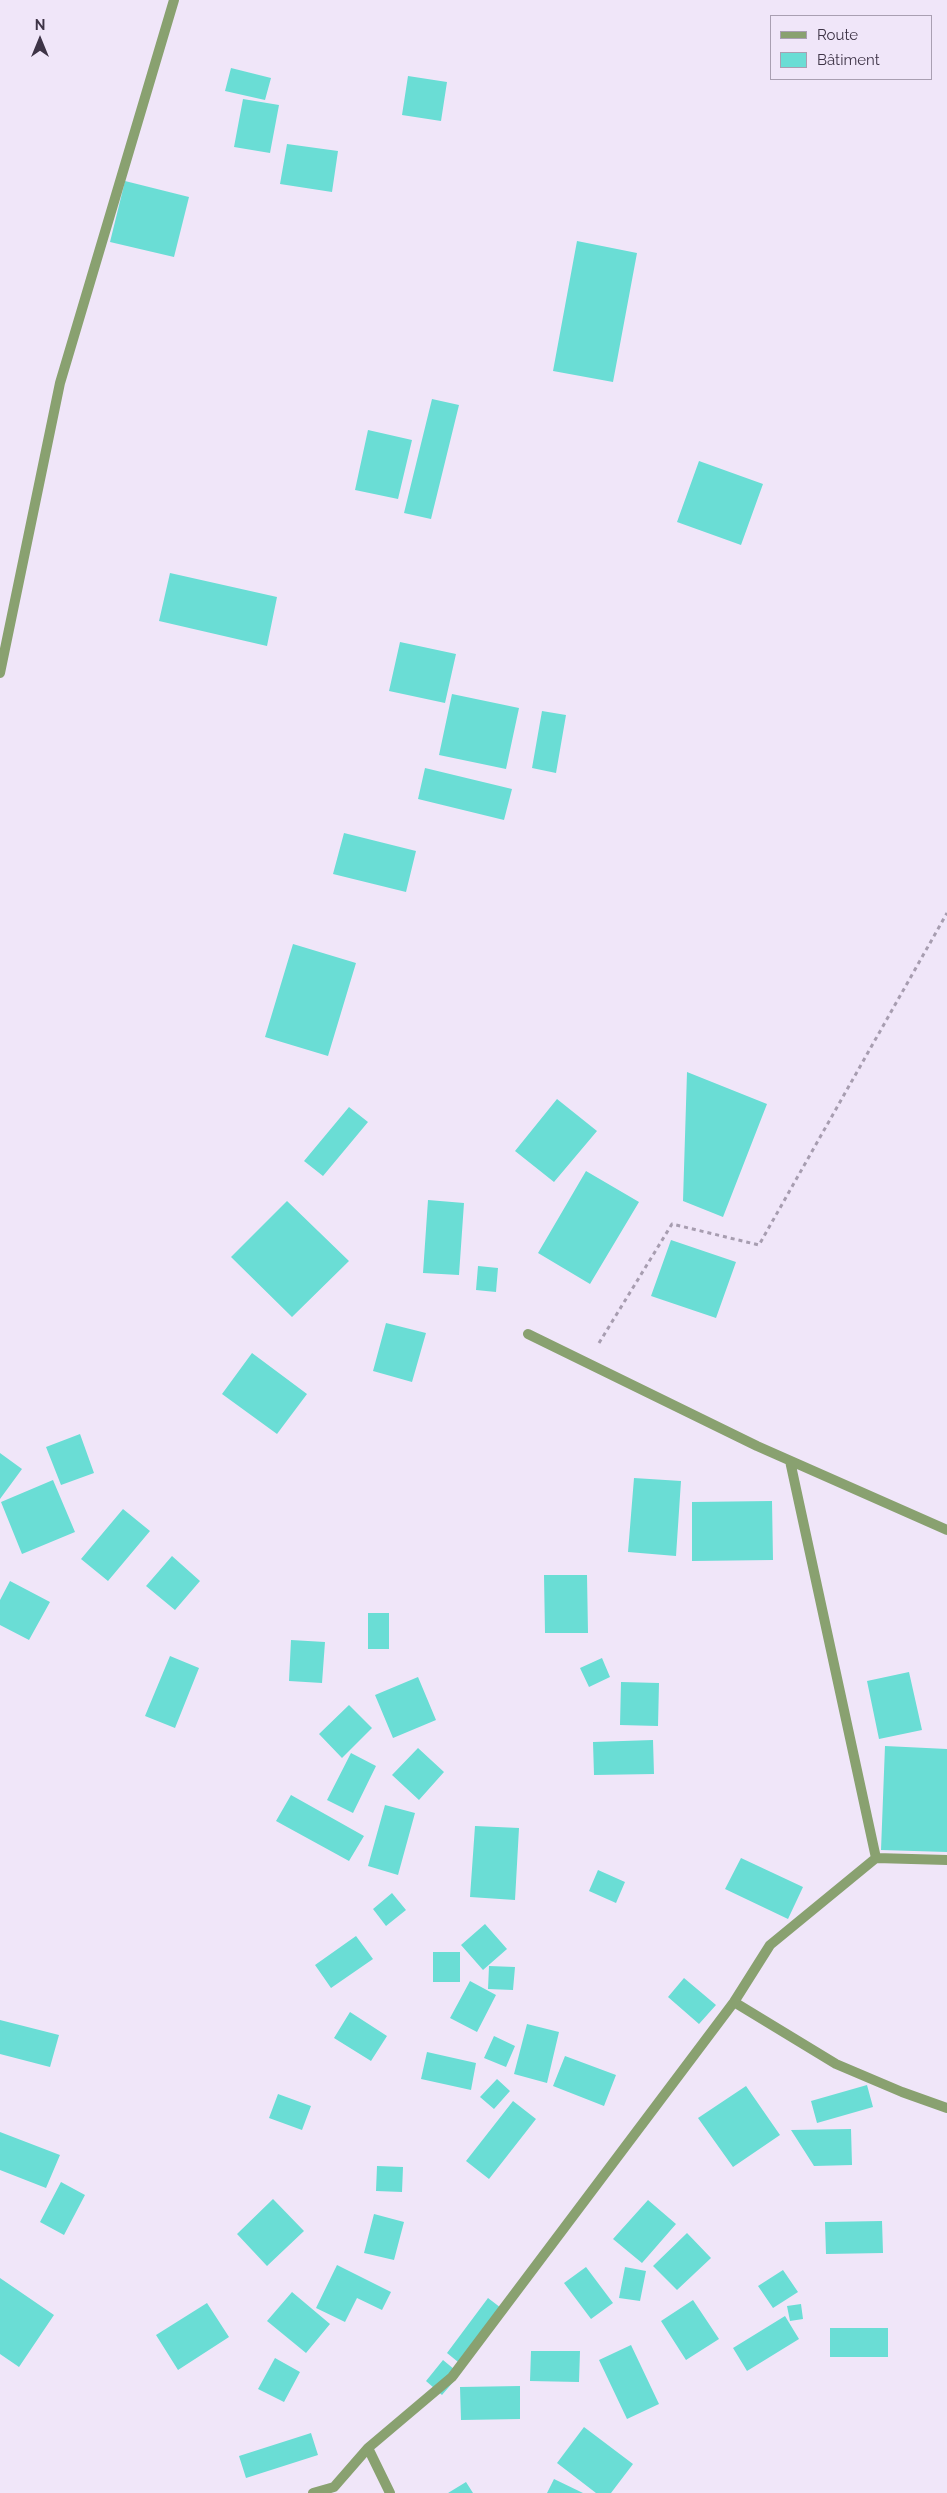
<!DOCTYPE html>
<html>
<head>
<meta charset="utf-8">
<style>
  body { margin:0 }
  #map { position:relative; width:947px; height:2493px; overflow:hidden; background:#f0e6f9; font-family:Raleway,sans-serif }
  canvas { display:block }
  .legend { position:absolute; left:770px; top:15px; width:162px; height:65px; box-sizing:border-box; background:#f0e6f9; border:1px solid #a99fb2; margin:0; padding:6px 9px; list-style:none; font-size:15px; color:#3e3447 }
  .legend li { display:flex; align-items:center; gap:10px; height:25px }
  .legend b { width:25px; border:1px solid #a99fb2 }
  .north { position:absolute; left:15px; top:15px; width:50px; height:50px; -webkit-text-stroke:4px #f0e6f9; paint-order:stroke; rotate:0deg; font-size:14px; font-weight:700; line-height:20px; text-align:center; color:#3e3447 }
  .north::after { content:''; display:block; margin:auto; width:18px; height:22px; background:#3e3447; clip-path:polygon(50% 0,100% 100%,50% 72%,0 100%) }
</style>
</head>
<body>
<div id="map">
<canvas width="947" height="2493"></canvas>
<ul class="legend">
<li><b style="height:6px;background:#89a170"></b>Route</li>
<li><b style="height:14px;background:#6addd5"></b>Bâtiment</li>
</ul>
<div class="north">N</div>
</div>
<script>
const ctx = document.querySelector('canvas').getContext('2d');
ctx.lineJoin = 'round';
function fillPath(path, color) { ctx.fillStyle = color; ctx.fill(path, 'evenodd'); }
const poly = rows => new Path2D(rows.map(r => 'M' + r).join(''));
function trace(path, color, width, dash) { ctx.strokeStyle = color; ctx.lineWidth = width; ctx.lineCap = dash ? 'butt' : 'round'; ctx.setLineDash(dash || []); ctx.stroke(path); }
const building = poly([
  [231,68,271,78,265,100,225,91],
  [408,76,447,82,441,121,402,115],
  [243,99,279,105,270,153,234,147],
  [287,144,338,151,332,192,280,184],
  [125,181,189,197,174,257,110,242],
  [577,241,637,253,613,382,553,371],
  [432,399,459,405,431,519,404,513],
  [368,430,412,440,398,499,355,490],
  [699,461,763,484,741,545,677,522],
  [170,573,277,597,267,646,159,621],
  [400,642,456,654,445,703,389,691],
  [452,694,519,708,506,769,439,755],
  [542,711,566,715,556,773,532,768],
  [425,768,512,789,504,820,418,799],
  [344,833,416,851,406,892,333,874],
  [293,944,356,963,328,1056,265,1037],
  [687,1072,767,1104,723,1217,683,1201],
  [557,1099,597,1131,554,1182,515,1151],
  [349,1107,368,1122,323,1176,304,1161],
  [586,1171,639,1202,590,1284,538,1253],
  [428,1200,464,1203,459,1275,423,1273],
  [287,1201,349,1261,292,1317,231,1257],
  [671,1240,736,1262,716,1318,651,1296],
  [478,1266,498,1268,496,1292,476,1290],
  [386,1323,426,1333,412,1382,373,1371],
  [252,1353,307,1394,277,1434,222,1394],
  [80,1434,94,1473,61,1485,46,1447],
  [0,1453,22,1469,0,1499],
  [634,1478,681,1481,676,1556,628,1552],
  [53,1480,75,1532,22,1554,1,1502],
  [772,1501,773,1560,692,1561,692,1502],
  [123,1509,150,1531,108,1581,81,1559],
  [172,1556,200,1581,175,1610,146,1586],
  [544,1575,587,1575,588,1633,545,1633],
  [10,1581,50,1602,29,1640,0,1625,0,1600],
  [368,1613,389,1613,389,1649,368,1649],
  [291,1640,325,1642,322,1683,289,1681],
  [170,1656,199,1668,175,1728,145,1716],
  [602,1658,610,1677,589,1687,580,1668],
  [909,1672,922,1730,879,1739,867,1681],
  [418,1677,436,1720,393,1738,375,1695],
  [621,1682,659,1683,658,1726,620,1725],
  [349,1705,372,1728,342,1758,319,1734],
  [653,1740,654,1774,594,1775,593,1742],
  [885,1746,947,1749,947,1852,881,1850],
  [418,1748,444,1772,419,1800,392,1775],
  [351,1753,376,1766,353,1813,327,1800],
  [291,1795,364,1836,349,1861,276,1821],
  [385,1805,415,1813,398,1875,368,1866],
  [475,1826,519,1828,515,1900,470,1897],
  [741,1858,803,1887,788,1919,725,1889],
  [598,1870,625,1882,616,1903,589,1891],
  [392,1893,406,1910,386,1926,373,1909],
  [485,1924,507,1949,483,1970,461,1945],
  [356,1936,373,1959,331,1988,315,1965],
  [433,1952,460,1952,460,1982,433,1982],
  [489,1966,515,1967,513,1990,488,1989],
  [684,1978,716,2005,699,2024,668,1997],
  [470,1981,496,1995,477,2032,450,2018],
  [350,2012,387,2036,371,2061,334,2038],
  [0,2020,59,2035,50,2067,0,2054],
  [527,2024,559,2032,547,2083,514,2074],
  [494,2036,515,2046,506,2067,484,2058],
  [427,2052,476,2063,471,2090,421,2079],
  [565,2056,616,2075,604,2106,553,2086],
  [497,2079,510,2091,494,2109,480,2097],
  [867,2085,873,2107,817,2123,811,2101],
  [746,2086,780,2135,733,2167,698,2118],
  [278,2094,311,2106,302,2130,269,2118],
  [513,2101,536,2119,489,2179,466,2161],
  [851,2129,852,2165,814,2166,791,2130],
  [0,2132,60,2155,46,2188,0,2170],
  [377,2166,403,2167,402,2192,376,2191],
  [61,2182,85,2195,64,2235,40,2222],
  [273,2199,304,2231,267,2266,237,2234],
  [648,2200,676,2224,642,2263,613,2239],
  [374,2214,404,2222,394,2260,364,2253],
  [882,2221,883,2253,826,2254,825,2222],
  [687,2233,711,2258,677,2290,653,2266],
  [337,2265,391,2292,382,2310,357,2298,345,2322,316,2308],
  [586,2267,613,2303,591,2319,564,2283],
  [625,2267,646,2271,640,2301,619,2298],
  [783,2270,798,2292,773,2308,758,2286],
  [0,2278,54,2315,19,2367,0,2354],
  [292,2292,330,2324,306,2353,267,2321],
  [488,2298,505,2311,463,2366,447,2353],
  [693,2300,719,2339,686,2360,661,2321],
  [207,2303,229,2337,178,2370,156,2335],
  [801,2304,803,2319,790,2321,787,2306],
  [785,2316,799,2339,747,2371,733,2348],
  [830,2328,888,2328,888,2357,830,2357],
  [631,2345,659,2404,627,2419,599,2360],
  [531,2351,580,2351,579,2382,530,2381],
  [275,2358,300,2372,284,2402,258,2389],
  [443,2360,460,2374,442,2395,426,2381],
  [520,2386,520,2419,461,2420,460,2387],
  [584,2427,633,2464,611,2493,596,2493,557,2463],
  [311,2433,318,2455,246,2478,239,2456],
  [554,2479,583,2493,547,2493],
  [466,2482,473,2493,448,2493]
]);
const path = poly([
  [599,1343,672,1224,759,1245,947,913]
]);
const street = poly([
  [0,673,60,383,174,0],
  [528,1334,757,1446,947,1530],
  [790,1461,876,1858],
  [734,2002,836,2064,902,2092,947,2108],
  [368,2448,390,2493],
  [313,2493,334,2487,368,2448,452,2377,734,2002,770,1945,876,1858,947,1860]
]);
fillPath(building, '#6addd5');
trace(path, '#a79db0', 3, [4, 4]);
trace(street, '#89a170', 10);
</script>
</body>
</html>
